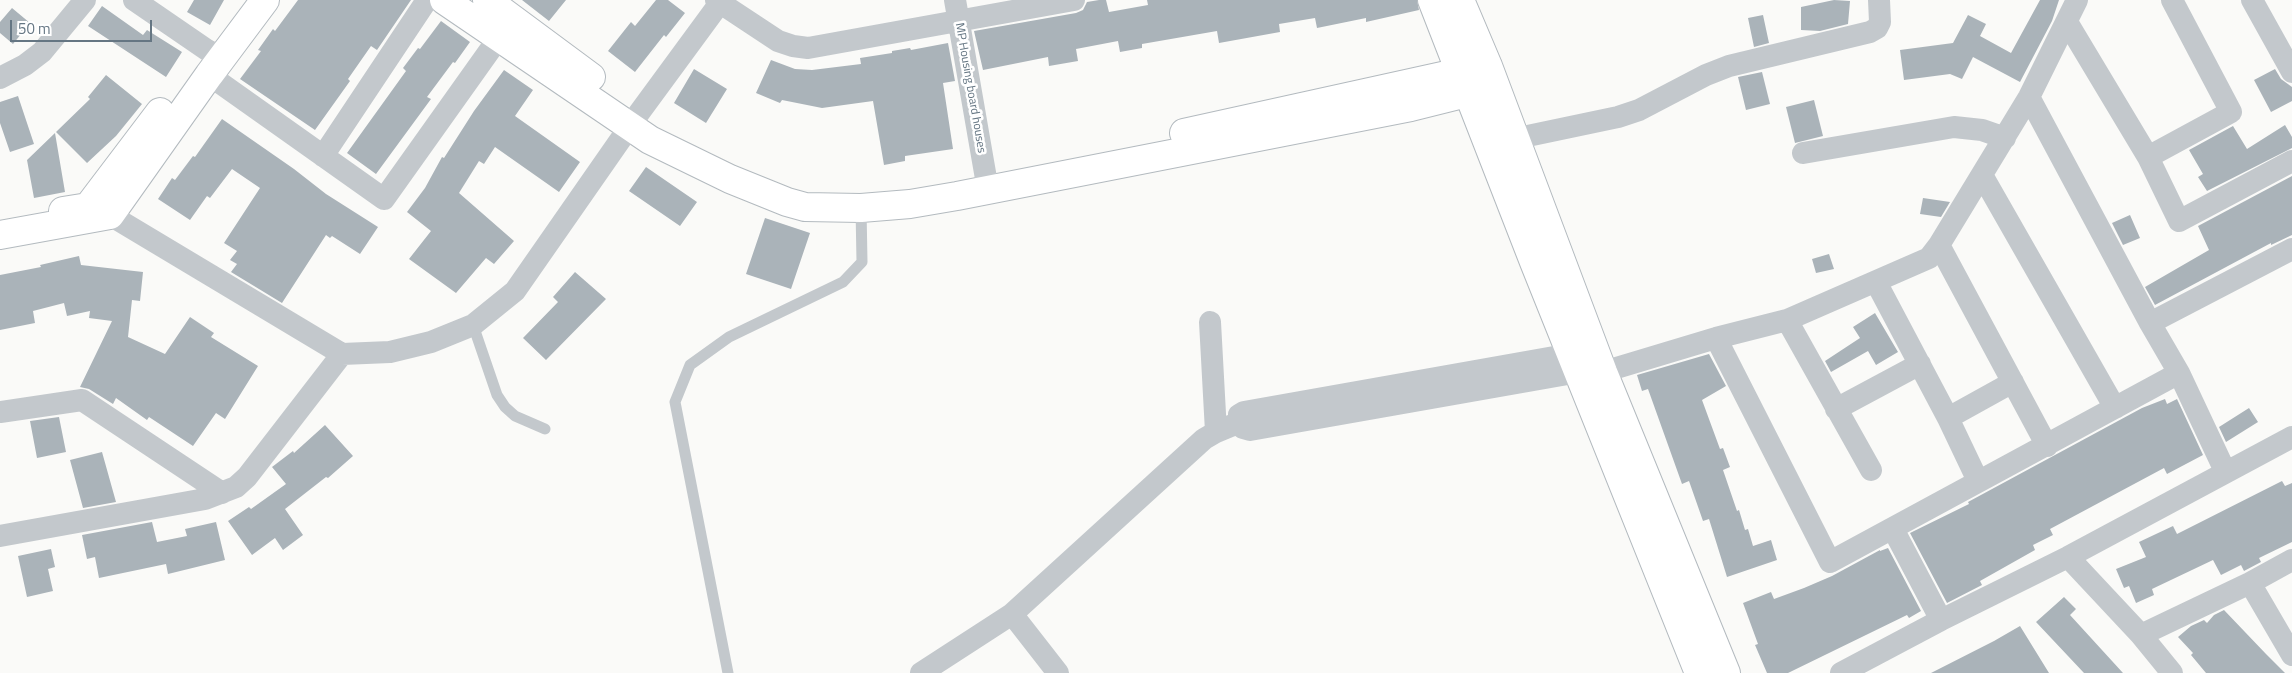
<!DOCTYPE html>
<html>
<head>
<meta charset="utf-8">
<style>
  body { margin:0 }
  #map { position:relative; width:2292px; height:673px; overflow:hidden; background:#fafaf8; font-family:"Titillium Web",sans-serif }
  canvas { display:block }
  .scale { position:absolute; left:10px; top:20px; width:142px; height:22px; box-sizing:border-box; border:2px solid #657683; border-top:0; padding-left:6px; font-size:15px; line-height:18px; white-space:nowrap; color:#657683; -webkit-text-stroke:4px #fff; paint-order:stroke }
</style>
</head>
<body>
<div id="map">
<canvas width="2292" height="673"></canvas>
<div class="scale">50 m</div>
</div>
<script>
const ctx = document.querySelector('canvas').getContext('2d');
ctx.lineJoin = 'round';
function fillPath(path, color) { ctx.fillStyle = color; ctx.fill(path, 'evenodd'); }
const poly = rows => new Path2D(rows.map(r => 'M' + r).join(''));
function trace(path, color, width, dash) { ctx.strokeStyle = color; ctx.lineWidth = width; ctx.lineCap = dash ? 'butt' : 'round'; ctx.setLineDash(dash || []); ctx.stroke(path); }
function label(font, color, halo, rows, align = 'center') {
  ctx.font = font + ' "Titillium Web",sans-serif'; ctx.lineWidth = 5; ctx.setLineDash([]); ctx.textBaseline = 'middle'; ctx.strokeStyle = halo; ctx.fillStyle = color; for (const [text, x, y, turn = 0] of rows) {
    ctx.save(); ctx.translate(x, y); ctx.rotate((+turn || 0) * Math.PI / 180); ctx.textAlign = isNaN(turn) ? turn : align; if (halo) ctx.strokeText(text, 0, 0); ctx.fillText(text, 0, 0); ctx.restore();
  }
}
const building = poly([
  [194,0,224,0,210,25,187,12],
  [298,0,411,0,377,50,371,46,348,79,350,81,315,130,240,79,261,51,258,50,273,29,275,31],
  [522,0,566,0,549,21],
  [656,0,668,0,685,13,666,37,664,35,635,72,608,51,631,22,635,26],
  [1099,0,1106,0,1109,12,1148,5,1147,0,1417,0,1419,10,1366,22,1366,18,1317,28,1315,18,1279,24,1280,32,1219,43,1217,31,1142,44,1142,48,1120,52,1118,41,1076,49,1078,61,1049,66,1048,57,983,70,974,31,1076,13,1083,10,1087,2],
  [1834,0,1850,1,1848,24,1820,31,1801,30,1801,7],
  [2040,0,2059,0,2052,21,2020,82,1973,57,1962,79,1950,74,1904,80,1900,50,1953,43,1968,15,1986,24,1980,36,2011,53],
  [102,6,143,35,147,30,182,52,166,77,88,26],
  [12,8,30,23,13,44,0,33,0,22],
  [1763,15,1769,43,1754,47,1748,18],
  [441,21,470,42,455,63,453,62,427,97,431,99,376,174,347,153,406,71,403,68,418,48,420,49],
  [948,43,955,81,943,83,953,149,905,156,905,161,884,165,873,101,822,108,782,100,780,103,756,93,771,60,795,69,812,70,861,64,860,58,892,53,892,51,910,48,911,50],
  [694,69,727,89,706,123,674,103],
  [2275,69,2281,79,2292,87,2292,101,2271,112,2254,80],
  [504,70,533,90,515,116,580,162,559,192,495,147,484,164,479,161,459,193,514,241,494,264,486,258,456,293,409,259,431,231,407,212,425,188,442,157,444,158,474,111],
  [1762,72,1770,104,1746,110,1738,77],
  [106,75,142,104,116,136,87,163,56,132,90,99,88,97],
  [18,96,34,144,10,152,0,123,0,102],
  [1814,100,1823,136,1795,143,1786,107],
  [222,119,294,169,326,194,378,227,360,254,332,236,330,238,326,235,282,303,231,272,237,264,230,260,237,251,224,243,260,188,232,169,210,198,207,196,190,220,158,199,172,178,175,180,193,156,195,157],
  [2285,125,2292,137,2292,148,2207,191,2198,177,2203,174,2189,150,2233,126,2247,149],
  [55,133,65,192,34,198,27,160],
  [646,167,697,202,680,226,629,191],
  [2292,176,2292,235,2271,245,2271,243,2155,305,2145,287,2209,250,2198,226],
  [1923,198,1950,202,1941,217,1920,214],
  [2130,215,2140,238,2123,245,2112,223],
  [765,218,810,233,791,289,746,274],
  [1829,254,1834,269,1816,273,1812,259],
  [79,256,81,265,143,272,140,301,132,300,128,337,165,354,190,317,214,333,211,337,258,366,225,419,216,413,193,446,149,417,147,420,116,398,113,404,89,389,80,387,112,321,89,318,90,311,67,316,64,303,33,311,35,323,0,330,0,275,41,267,40,265],
  [575,272,606,299,546,360,523,338,558,302,553,297],
  [1875,313,1898,352,1876,365,1868,351,1831,372,1825,361,1860,338,1853,327],
  [1709,354,1726,386,1702,400,1720,449,1723,448,1730,467,1723,470,1737,511,1739,510,1745,530,1748,529,1753,546,1771,540,1777,560,1727,577,1709,519,1703,521,1689,481,1682,484,1648,389,1642,391,1637,375],
  [2165,399,2167,404,2177,399,2203,455,2167,474,2164,468,2050,529,2053,535,2033,545,2035,550,1980,581,1982,585,1947,603,1910,533,1969,504,1968,502,2142,408],
  [2249,408,2258,422,2226,442,2219,427],
  [59,417,66,452,37,458,30,421],
  [325,425,353,456,328,478,326,477,285,509,303,535,283,550,275,538,252,555,228,521,249,507,251,509,286,484,272,467,293,451,294,453],
  [102,452,116,502,83,508,70,460],
  [2282,481,2285,486,2292,483,2292,542,2259,558,2261,562,2244,571,2241,565,2221,575,2213,560,2152,589,2154,595,2136,603,2129,586,2124,588,2116,569,2146,557,2139,542,2173,526,2177,534],
  [152,522,157,542,187,536,185,529,216,522,225,560,168,574,166,564,99,578,95,557,87,559,82,535],
  [1888,548,1921,611,1909,618,1907,615,1788,673,1767,673,1755,645,1758,644,1743,603,1771,592,1774,599,1804,588,1832,576,1880,550,1880,551],
  [51,549,55,567,48,569,53,591,27,597,18,556],
  [2064,597,2076,609,2070,615,2123,673,2084,673,2036,622],
  [2224,610,2266,654,2285,673,2206,673,2191,655,2193,653,2178,637,2191,626,2204,620,2207,623,2214,615],
  [2020,626,2049,673,1931,673,1994,641]
]);
const lane = poly([
  [473,325,497,395,505,407,515,416,545,429],
  [728,673,675,402,690,365,729,337,843,282,862,262,861,208]
]);
const street = poly([
  [134,0,207,50,222,58],
  [716,0,778,41,793,46,808,48,1074,0],
  [955,0,988,190],
  [2252,0,2292,72],
  [2067,22,2148,157,2179,221,2292,161],
  [209,75,384,199,500,36],
  [0,78,25,65,42,52,85,0],
  [2029,97,2150,323,2179,373,2225,471],
  [1499,142,1618,117,1639,110,1706,75,1729,66,1870,32,1877,28,1880,22,1879,0],
  [1803,153,1954,127,1982,130,2005,138],
  [323,156,427,0],
  [2148,157,2231,112,2172,0],
  [1982,175,2115,408],
  [95,209,110,215,342,354,390,352,431,342,473,325,515,291,639,113,722,0],
  [1939,245,2047,446],
  [1876,282,1948,418,2013,382],
  [1787,320,1871,470],
  [1210,322,1216,432],
  [2150,323,2292,249],
  [1716,338,1830,562,2179,373],
  [1571,354,1244,412,1239,415,1240,422,1243,428,1250,430,1579,372],
  [1587,379,1603,372,1716,338,1787,320,1929,258,1939,245,2029,97,2077,0],
  [1836,409,1920,364],
  [0,412,82,400,222,493],
  [1948,418,1978,481],
  [1893,529,1941,620],
  [0,536,205,499,236,487,247,477,342,354],
  [2068,557,2141,635,2172,673],
  [2250,583,2292,655],
  [1012,614,1058,673],
  [2141,635,2250,583,2292,560],
  [921,673,1012,614,1204,439,1216,432,1240,422],
  [1841,673,1941,620,2068,557,2292,437]
]);
const secondary = poly([
  [444,0,650,140,730,179,787,202,805,207,861,208,910,204,957,196,1411,107,1495,86],
  [487,0,591,77],
  [1432,0,1534,262,1699,673],
  [1460,0,1488,66,1603,372,1726,673],
  [1184,133,1488,66],
  [63,211,88,207,160,112],
  [0,235,110,215,209,75,265,0]
]);
const streetNames = [
  ["MP Housing board houses",970,88,80]
];
fillPath(building, '#aab3b9');
trace(secondary, '#b3babf', 30);
trace(lane, '#c3c8cc', 11);
trace(street, '#c3c8cc', 22);
trace(secondary, '#fff', 28);
label('12px', '#657683', '#fff', streetNames);
</script>
</body>
</html>
